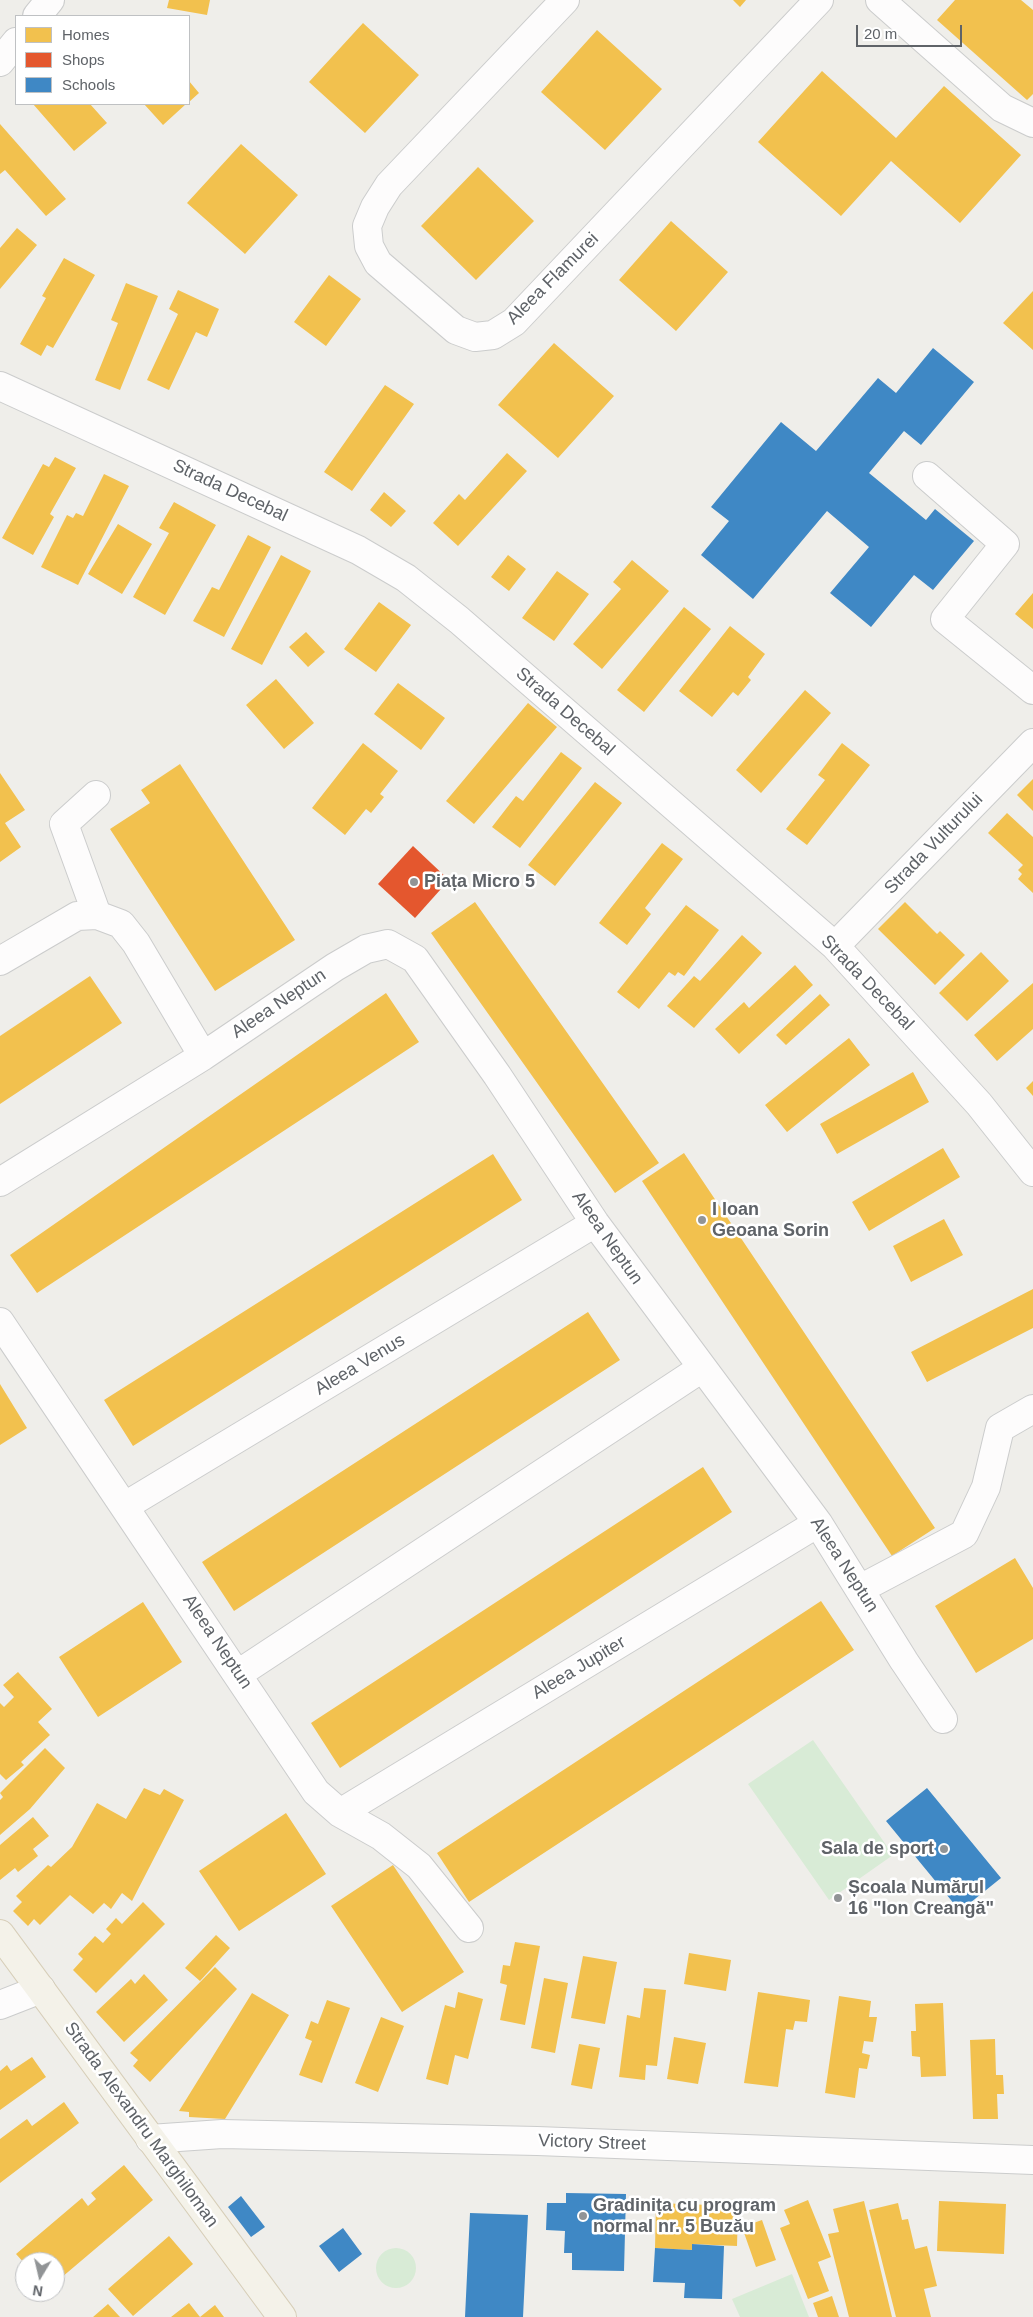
<!DOCTYPE html>
<html>
<head>
<meta charset="utf-8">
<style>
  body { margin:0 }
  #map { position:relative; width:1033px; height:2317px; overflow:hidden; background:#efeeea; font-family:Arial,sans-serif }
  canvas { display:block }
  .legend { position:absolute; left:15px; top:15px; width:175px; height:90px; box-sizing:border-box; background:#fff; border:1px solid #bfc1c3; margin:0; padding:6px 9px; list-style:none; font-size:15px; color:#5f6368 }
  .legend li { display:flex; align-items:center; gap:10px; height:25px }
  .legend b { width:25px; border:1px solid #bfc1c3 }
  .north { position:absolute; left:15px; top:2252px; width:50px; height:50px; box-sizing:border-box; background:#fff; border:1px solid #bfc1c3; border-radius:50%; rotate:189deg; font-size:14px; font-weight:700; line-height:20px; text-align:center; color:#5f6368 }
  .north::after { content:''; display:block; margin:auto; width:18px; height:22px; background:#919496; clip-path:polygon(50% 0,100% 100%,50% 72%,0 100%) }
  .scale { position:absolute; left:856px; top:25px; width:106px; height:22px; box-sizing:border-box; border:2px solid #5f6368; border-top:0; padding-left:6px; font-size:15px; line-height:18px; white-space:nowrap; color:#5f6368; -webkit-text-stroke:4px #fff; paint-order:stroke }
</style>
</head>
<body>
<div id="map">
<canvas width="1033" height="2317"></canvas>
<ul class="legend">
<li><b style="height:14px;background:#f2c14e"></b>Homes</li>
<li><b style="height:14px;background:#e4572e"></b>Shops</li>
<li><b style="height:14px;background:#3f88c5"></b>Schools</li>
</ul>
<div class="north">N</div>
<div class="scale">20 m</div>
</div>
<script>
const ctx = document.querySelector('canvas').getContext('2d');
ctx.lineJoin = 'round';
function fillPath(path, color) { ctx.fillStyle = color; ctx.fill(path, 'evenodd'); }
const poly = rows => new Path2D(rows.map(r => 'M' + r).join(''));
function trace(path, color, width, dash) { ctx.strokeStyle = color; ctx.lineWidth = width; ctx.lineCap = dash ? 'butt' : 'round'; ctx.setLineDash(dash || []); ctx.stroke(path); }
function label(font, color, halo, rows, align = 'center') {
  ctx.font = font + ' Arial,sans-serif'; ctx.lineWidth = 5; ctx.setLineDash([]); ctx.textBaseline = 'middle'; ctx.strokeStyle = halo; ctx.fillStyle = color; for (const [text, x, y, turn = 0] of rows) {
    ctx.save(); ctx.translate(x, y); ctx.rotate((+turn || 0) * Math.PI / 180); ctx.textAlign = isNaN(turn) ? turn : align; if (halo) ctx.strokeText(text, 0, 0); ctx.fillText(text, 0, 0); ctx.restore();
  }
}
const green = poly([
  [813,1740,893,1855,829,1900,748,1784],
  '376 2268a20 20 0 1 1 40 0a20 20 0 1 1-40 0Z',
  [792,2274,809,2317,740,2317,732,2299]
]);
const homes = poly([
  [169,0,210,0,207,15,167,8],
  [733,0,746,0,740,7],
  [955,0,1021,0,1033,10,1033,94,1027,100,937,20],
  [363,23,419,75,365,133,309,82],
  [597,30,662,89,605,150,541,92],
  [822,71,896,138,944,86,1021,155,960,223,891,161,841,216,758,142],
  [189,81,199,93,189,102],
  [33,104,90,104,107,123,74,151],
  [144,104,186,104,163,125],
  [0,124,66,199,46,216,5,170,0,174],
  [241,144,298,195,245,254,187,203],
  [478,167,534,221,476,280,421,226],
  [671,221,728,272,676,331,619,280],
  [17,228,37,245,0,289,0,248],
  [64,258,95,275,53,348,47,345,41,356,20,344,46,298,42,296],
  [329,275,361,299,326,346,294,322],
  [126,283,158,296,120,390,95,380,118,323,111,320],
  [178,290,219,309,207,337,196,332,169,390,147,380,178,314,169,309],
  [1033,291,1033,350,1003,323],
  [554,343,614,396,558,458,498,405],
  [385,385,414,404,352,491,324,472],
  [507,453,527,471,458,546,433,523,459,494,465,500],
  [55,457,76,468,50,514,54,517,33,555,2,538,43,464,49,467],
  [104,474,129,486,78,585,41,567,67,515,73,518,76,513,83,516],
  [384,492,406,511,391,527,370,510],
  [174,502,216,525,165,615,133,597,169,533,159,528],
  [118,524,152,544,122,594,88,574],
  [248,535,271,547,224,637,193,621,212,587,219,590],
  [281,555,311,571,262,665,231,649],
  [508,555,526,569,509,591,491,577],
  [632,560,669,591,602,669,573,644,621,589,613,582],
  [557,571,589,594,554,641,522,618],
  [1033,593,1033,629,1015,614],
  [379,602,411,625,376,672,344,649],
  [684,607,711,629,644,712,617,690],
  [730,626,765,654,748,677,751,680,738,696,733,692,712,717,679,691],
  [306,632,325,652,308,667,289,647],
  [276,679,314,723,284,749,246,705],
  [398,683,445,718,421,750,374,714],
  [805,690,831,713,761,793,736,770],
  [528,703,557,727,474,824,446,801],
  [363,743,398,771,380,794,384,797,371,813,366,809,345,835,312,808],
  [842,743,870,765,807,845,786,829,825,780,818,775],
  [561,752,582,768,520,848,492,827,516,796,523,801],
  [180,764,295,940,215,991,110,829,150,803,141,790],
  [0,773,25,810,5,823,21,847,0,862],
  [1033,779,1033,811,1017,795],
  [595,782,622,803,555,886,528,865],
  [1007,813,1033,837,1033,893,1018,879,1022,874,1018,870,1023,865,988,833],
  [662,843,683,859,645,908,651,914,627,945,599,923],
  [475,902,659,1163,615,1193,431,933],
  [905,902,937,934,940,931,965,955,935,985,878,929],
  [686,905,719,930,684,976,678,972,675,976,669,972,639,1009,617,992],
  [742,935,762,953,694,1028,667,1006,694,976,700,981],
  [981,952,1009,981,967,1021,939,993],
  [795,965,813,985,739,1054,715,1029,744,1002,749,1008],
  [90,976,122,1023,0,1104,0,1036],
  [1033,983,1033,1029,997,1061,974,1035],
  [386,993,419,1042,37,1293,10,1255],
  [820,994,830,1005,786,1045,776,1035],
  [849,1038,870,1065,787,1132,765,1105],
  [913,1072,929,1102,837,1154,820,1124],
  [1033,1081,1033,1096,1026,1088],
  [943,1148,960,1177,869,1231,852,1202],
  [684,1153,935,1528,892,1556,642,1181],
  [493,1154,522,1200,133,1446,104,1400],
  [944,1219,963,1255,911,1282,893,1246],
  [1033,1289,1033,1328,927,1382,911,1352],
  [588,1312,620,1360,234,1611,202,1562],
  [0,1384,27,1428,0,1445],
  [703,1467,732,1512,340,1768,311,1723],
  [1015,1558,1033,1588,1033,1639,976,1673,935,1606],
  [821,1601,854,1650,469,1902,437,1853],
  [143,1602,182,1662,98,1717,59,1657],
  [18,1672,52,1709,38,1722,50,1735,21,1762,24,1765,6,1780,0,1774,0,1703,4,1707,14,1697,3,1685],
  [45,1748,65,1768,30,1809,0,1835,0,1800,3,1797,0,1793],
  [144,1788,160,1795,164,1789,184,1800,132,1901,122,1893,111,1909,104,1903,93,1914,70,1895,40,1925,34,1919,28,1926,13,1911,22,1902,16,1896,48,1865,51,1867,72,1847,97,1803,126,1819],
  [286,1813,326,1874,239,1931,199,1871],
  [33,1817,49,1836,33,1849,38,1856,18,1872,15,1868,0,1880,0,1845],
  [393,1865,464,1972,402,2012,331,1906],
  [143,1902,165,1924,96,1993,73,1970,83,1959,78,1954,95,1936,103,1943,111,1934,106,1929,116,1918,122,1924],
  [216,1935,230,1948,200,1981,185,1968],
  [515,1942,540,1946,525,2025,500,2020,507,1985,500,1983,503,1965,510,1966],
  [689,1953,731,1960,726,1991,684,1984],
  [583,1956,617,1962,605,2024,571,2018],
  [215,1967,237,1989,150,2082,133,2066,138,2060,130,2053],
  [144,1974,168,2000,124,2042,96,2012,131,1979,135,1984],
  [544,1978,568,1983,555,2053,531,2048],
  [644,1988,666,1990,657,2066,646,2065,645,2080,619,2077,627,2015,640,2018],
  [458,1992,483,1999,468,2059,455,2055,448,2085,426,2079,445,2005,455,2008],
  [758,1992,810,2000,807,2022,795,2021,793,2030,786,2029,778,2087,744,2083],
  [252,1993,289,2015,225,2119,189,2117,189,2112,179,2111],
  [839,1996,871,2001,869,2017,877,2017,873,2042,864,2041,862,2053,870,2055,867,2069,859,2068,855,2098,825,2093],
  [327,2000,350,2008,322,2083,299,2075,312,2041,305,2038,311,2021,318,2024],
  [943,2003,946,2076,921,2077,920,2057,912,2056,911,2031,916,2031,915,2004],
  [381,2017,404,2026,378,2092,355,2083],
  [674,2037,706,2043,698,2084,667,2079],
  [995,2039,996,2075,1003,2075,1004,2094,997,2094,998,2119,973,2119,970,2040],
  [579,2044,600,2048,592,2089,571,2085],
  [32,2057,46,2077,0,2110,0,2071,7,2065,11,2071],
  [64,2102,79,2123,0,2183,0,2139,27,2119,32,2126],
  [124,2165,153,2200,55,2283,55,2262,25,2264,16,2254,82,2198,88,2206,96,2199,91,2193],
  [808,2200,831,2257,818,2262,829,2291,808,2299,780,2228,790,2224,784,2210],
  [864,2201,892,2317,849,2317,828,2234,839,2232,833,2209],
  [939,2201,1006,2204,1004,2254,937,2251],
  [656,2203,738,2206,737,2246,692,2244,692,2250,655,2248],
  [898,2203,902,2220,908,2219,915,2249,927,2246,937,2286,924,2289,931,2317,896,2317,869,2210],
  [762,2220,776,2260,756,2267,742,2227],
  [169,2236,193,2264,133,2316,108,2289],
  [832,2296,839,2317,818,2317,813,2303],
  [189,2303,200,2317,215,2305,224,2317,171,2317],
  [108,2304,120,2317,93,2317]
]);
const shops = poly([
  [413,846,449,880,415,918,378,884]
]);
const schools = poly([
  [933,348,974,382,921,445,904,431,869,473,926,520,935,509,974,541,933,590,914,575,871,627,830,593,869,547,827,511,753,599,701,555,729,521,711,507,781,422,816,451,878,378,896,393],
  [927,1788,1001,1878,960,1911,886,1821],
  [566,2193,626,2194,624,2271,572,2270,572,2253,564,2253,565,2231,546,2230,547,2203,566,2203],
  [241,2196,265,2227,251,2237,228,2207],
  [470,2213,528,2215,523,2317,465,2317],
  [343,2228,362,2254,339,2272,319,2246],
  [692,2244,724,2246,722,2299,684,2298,685,2283,653,2282,655,2248,692,2250]
]);
const minor = poly([
  [565,0,389,185,375,207,367,226,369,246,378,263,456,330,475,337,493,335,514,322,819,0],
  [880,0,1002,108,1033,123],
  [37,16,50,0],
  [0,62,16,42],
  [0,386,358,550,406,578,459,620,835,946,979,1104,1033,1172],
  [927,476,1005,544,945,619,1033,690],
  [96,795,64,824,97,915],
  [835,946,1033,743],
  [0,961,77,916,97,915,121,924,136,943,203,1056],
  [0,1182,203,1056,335,967,366,949,388,944,415,959,497,1075,595,1223,818,1523,904,1661,943,1719],
  [0,1322,316,1792,340,1813,381,1836,419,1866,469,1928],
  [125,1506,595,1223],
  [860,1589,964,1534,986,1487,1000,1428,1033,1409],
  [238,1674,702,1368],
  [340,1813,818,1523],
  [0,2005,41,1989],
  [150,2139,222,2134,537,2141,1033,2160]
]);
const major = poly([
  [0,1934,282,2317]
]);
const markers = [
  [414,882,5,"#919496"],
  [702,1220,5,"#919496"],
  [944,1849,5,"#919496"],
  [838,1898,5,"#919496"],
  [583,2216,5,"#919496"]
];
const streetNames = [
  ["Aleea Flamurei",553,279,-45],
  ["Strada Decebal",230,491,25],
  ["Strada Decebal",565,712,41],
  ["Strada Vulturului",934,844,-46],
  ["Strada Decebal",867,983,46],
  ["Aleea Neptun",279,1004,-34],
  ["Aleea Neptun",607,1238,55],
  ["Aleea Venus",360,1365,-31],
  ["Aleea Neptun",844,1565,57],
  ["Aleea Neptun",217,1642,56],
  ["Aleea Jupiter",579,1668,-31],
  ["Strada Alexandru Marghiloman",141,2125,54],
  ["Victory Street",592,2143,2]
];
const poiNames = [
  ["Piața Micro 5",424,882],
  ["I Ioan",712,1210],
  ["Geoana Sorin",712,1231],
  ["Sala de sport",934,1849,"right"],
  ["Școala Numărul",848,1888],
  ["16 \"Ion Creangă\"",848,1909],
  ["Gradinița cu program",593,2206],
  ["normal nr. 5 Buzău",593,2227]
];
fillPath(green, '#d8ebd6');
fillPath(homes, '#f2c14e');
fillPath(shops, '#e4572e');
fillPath(schools, '#3f88c5');
trace(minor, '#cbcccc', 30);
trace(major, '#d7ceb8', 30);
trace(minor, '#fdfcfc', 28);
trace(major, '#f4f2e9', 28);
for (const [x, y, r, color] of markers) { const dot = new Path2D(); dot.arc(x, y, r, 0, 2 * Math.PI); ctx.fillStyle = color; ctx.fill(dot); trace(dot, '#fff', 2); }
label('18px', '#5f6368', '#fff', streetNames);
label('bold 18px', '#5f6368', '#fff', poiNames, 'left');
</script>
</body>
</html>
